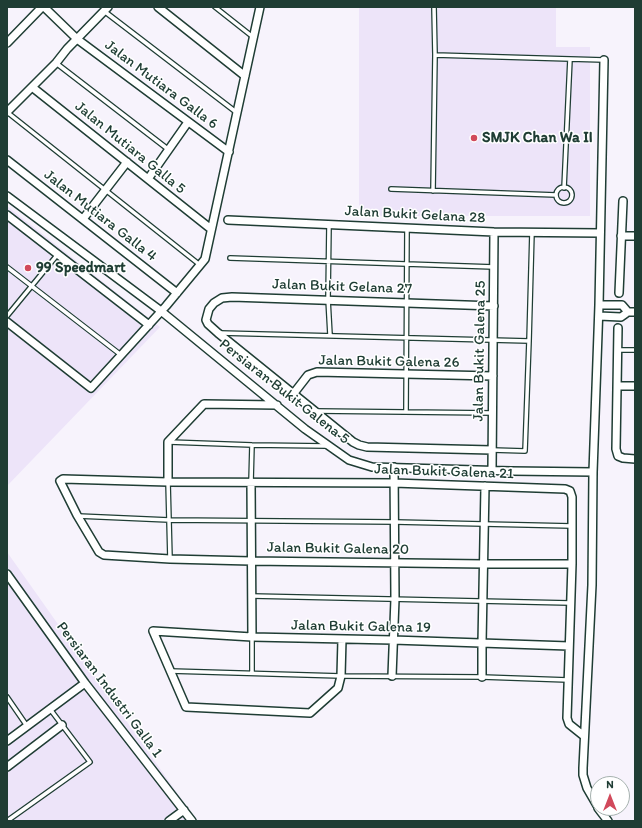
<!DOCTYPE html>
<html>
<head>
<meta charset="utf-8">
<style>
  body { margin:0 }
  #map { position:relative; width:642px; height:828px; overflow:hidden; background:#f7f3fc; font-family:Itim,sans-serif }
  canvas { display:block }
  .frame { position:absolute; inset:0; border:8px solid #1f3d34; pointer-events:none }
  .north { position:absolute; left:590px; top:776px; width:40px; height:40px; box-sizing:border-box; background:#fff; border:1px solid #a5b1ae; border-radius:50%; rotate:0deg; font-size:11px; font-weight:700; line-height:16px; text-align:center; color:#1f3d34 }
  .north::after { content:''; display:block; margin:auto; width:14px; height:18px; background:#d1495b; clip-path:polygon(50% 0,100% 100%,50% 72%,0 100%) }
</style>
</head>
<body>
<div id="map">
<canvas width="642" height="828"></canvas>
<div class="frame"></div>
<div class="north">N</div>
</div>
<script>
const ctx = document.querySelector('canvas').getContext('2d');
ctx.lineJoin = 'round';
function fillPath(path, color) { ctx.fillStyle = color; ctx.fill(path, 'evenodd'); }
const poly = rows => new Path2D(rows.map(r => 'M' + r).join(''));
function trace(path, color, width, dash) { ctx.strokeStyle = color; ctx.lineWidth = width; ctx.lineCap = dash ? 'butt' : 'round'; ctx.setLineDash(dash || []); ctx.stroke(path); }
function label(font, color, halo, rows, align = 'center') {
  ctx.font = font + ' Itim,sans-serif'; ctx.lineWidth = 3; ctx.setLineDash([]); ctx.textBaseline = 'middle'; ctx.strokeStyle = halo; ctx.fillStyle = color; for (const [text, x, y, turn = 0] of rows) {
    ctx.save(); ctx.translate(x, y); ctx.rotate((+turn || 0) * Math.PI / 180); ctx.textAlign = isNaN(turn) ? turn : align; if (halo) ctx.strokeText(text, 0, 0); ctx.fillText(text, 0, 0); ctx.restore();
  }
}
const built = poly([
  [359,7,556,7,556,47,590,47,590,216,359,216],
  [7,206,160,327,7,486],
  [7,552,197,821,7,821]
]);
const lane = poly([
  [215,7,253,37],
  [104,11,236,112],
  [435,55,604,60],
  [56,63,169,150],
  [7,112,200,265],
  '556 195a8 8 0 1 1 16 0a8 8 0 1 1-16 0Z',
  [564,188,570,59],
  [391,189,556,195],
  [433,191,435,55,434,7],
  [329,225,328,299,330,335],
  [230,258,494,267],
  [7,267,121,355],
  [7,316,58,254],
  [220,333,529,341],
  [618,350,635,350],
  [316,411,493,413],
  [406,412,407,228],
  [169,442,252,445,326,446],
  [492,450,525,451,529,341,532,232],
  [168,482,170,559],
  [251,482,252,445],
  [78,516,169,520,395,522,572,526],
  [252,596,570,603],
  [252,637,252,673],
  [170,671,341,676,482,677,568,680],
  [7,697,27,726],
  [7,821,90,762,50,709]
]);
const street = poly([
  [44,7,77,39,229,152],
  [158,7,245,76],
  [7,43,42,7],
  [32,87,211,229],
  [7,112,56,63,67,49,108,7],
  [7,160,177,293],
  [148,179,188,122],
  [7,196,161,311,305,429,349,460,372,467,511,471,593,472],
  [7,215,149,325],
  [83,219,127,162],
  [228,220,494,232,600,233],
  [621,236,635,236],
  [619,293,623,201],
  [599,305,622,305,628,312],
  [599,316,621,317,628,312,635,312],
  [7,322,91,388,166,306,205,259,260,7],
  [618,328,616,449,618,456,623,458,635,459],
  [617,386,635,386],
  [294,393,308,375,317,372,493,376],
  [492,450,367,447,359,445,353,442,218,333,208,324,206,320,209,309,214,303,222,298,232,297,494,306],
  [492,470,494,232],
  [168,482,168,442,204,404,277,405],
  [251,482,252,637],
  [572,564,484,564,251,561,170,559,104,555,99,552,77,515,60,481,63,479,168,482,394,483,565,489,570,491,572,497,572,564,567,718,569,724,584,736],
  [7,574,85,683,192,821],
  [342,639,341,676,338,688,310,713,186,707,153,631,252,637,393,640,569,646],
  [392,676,395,599,394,467],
  [482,677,482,643,485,486],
  [7,741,85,683],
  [7,767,62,725],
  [598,807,587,788,583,775,583,768,592,585,593,472,599,305,604,60],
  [598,808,608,821],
  [169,821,184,810]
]);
const markers = [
  [474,138,4,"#d1495b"],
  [28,268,4,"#d1495b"]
];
const streetNames = [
  ["Jalan Mutiara Galla 6",161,85,37],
  ["Jalan Mutiara Galla 5",130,148,39],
  ["Jalan Bukit Gelana 28",415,215,3],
  ["Jalan Mutiara Galla 4",100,216,38],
  ["Jalan Bukit Gelana 27",342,287,2],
  ["Jalan Bukit Galena 25",480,351,-89],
  ["Jalan Bukit Galena 26",389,362,1],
  ["Persiaran Bukit Galena 5",284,392,38],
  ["Jalan Bukit Galena 21",444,472,2],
  ["Jalan Bukit Galena 20",338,549,1],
  ["Jalan Bukit Galena 19",361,627,1],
  ["Persiaran Industri Galla 1",109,690,53]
];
const poiNames = [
  ["SMJK Chan Wa II",482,138],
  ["99 Speedmart",36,268]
];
fillPath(built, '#ede4f9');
trace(lane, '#1f3d34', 6);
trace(street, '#1f3d34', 10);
trace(lane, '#fff', 3.5);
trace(street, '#fff', 7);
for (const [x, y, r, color] of markers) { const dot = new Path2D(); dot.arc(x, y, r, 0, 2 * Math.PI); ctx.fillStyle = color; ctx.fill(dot); trace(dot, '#fff', 1.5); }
label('15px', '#1f3d34', '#fff', streetNames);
label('bold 15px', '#1f3d34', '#fff', poiNames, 'left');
</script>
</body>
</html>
